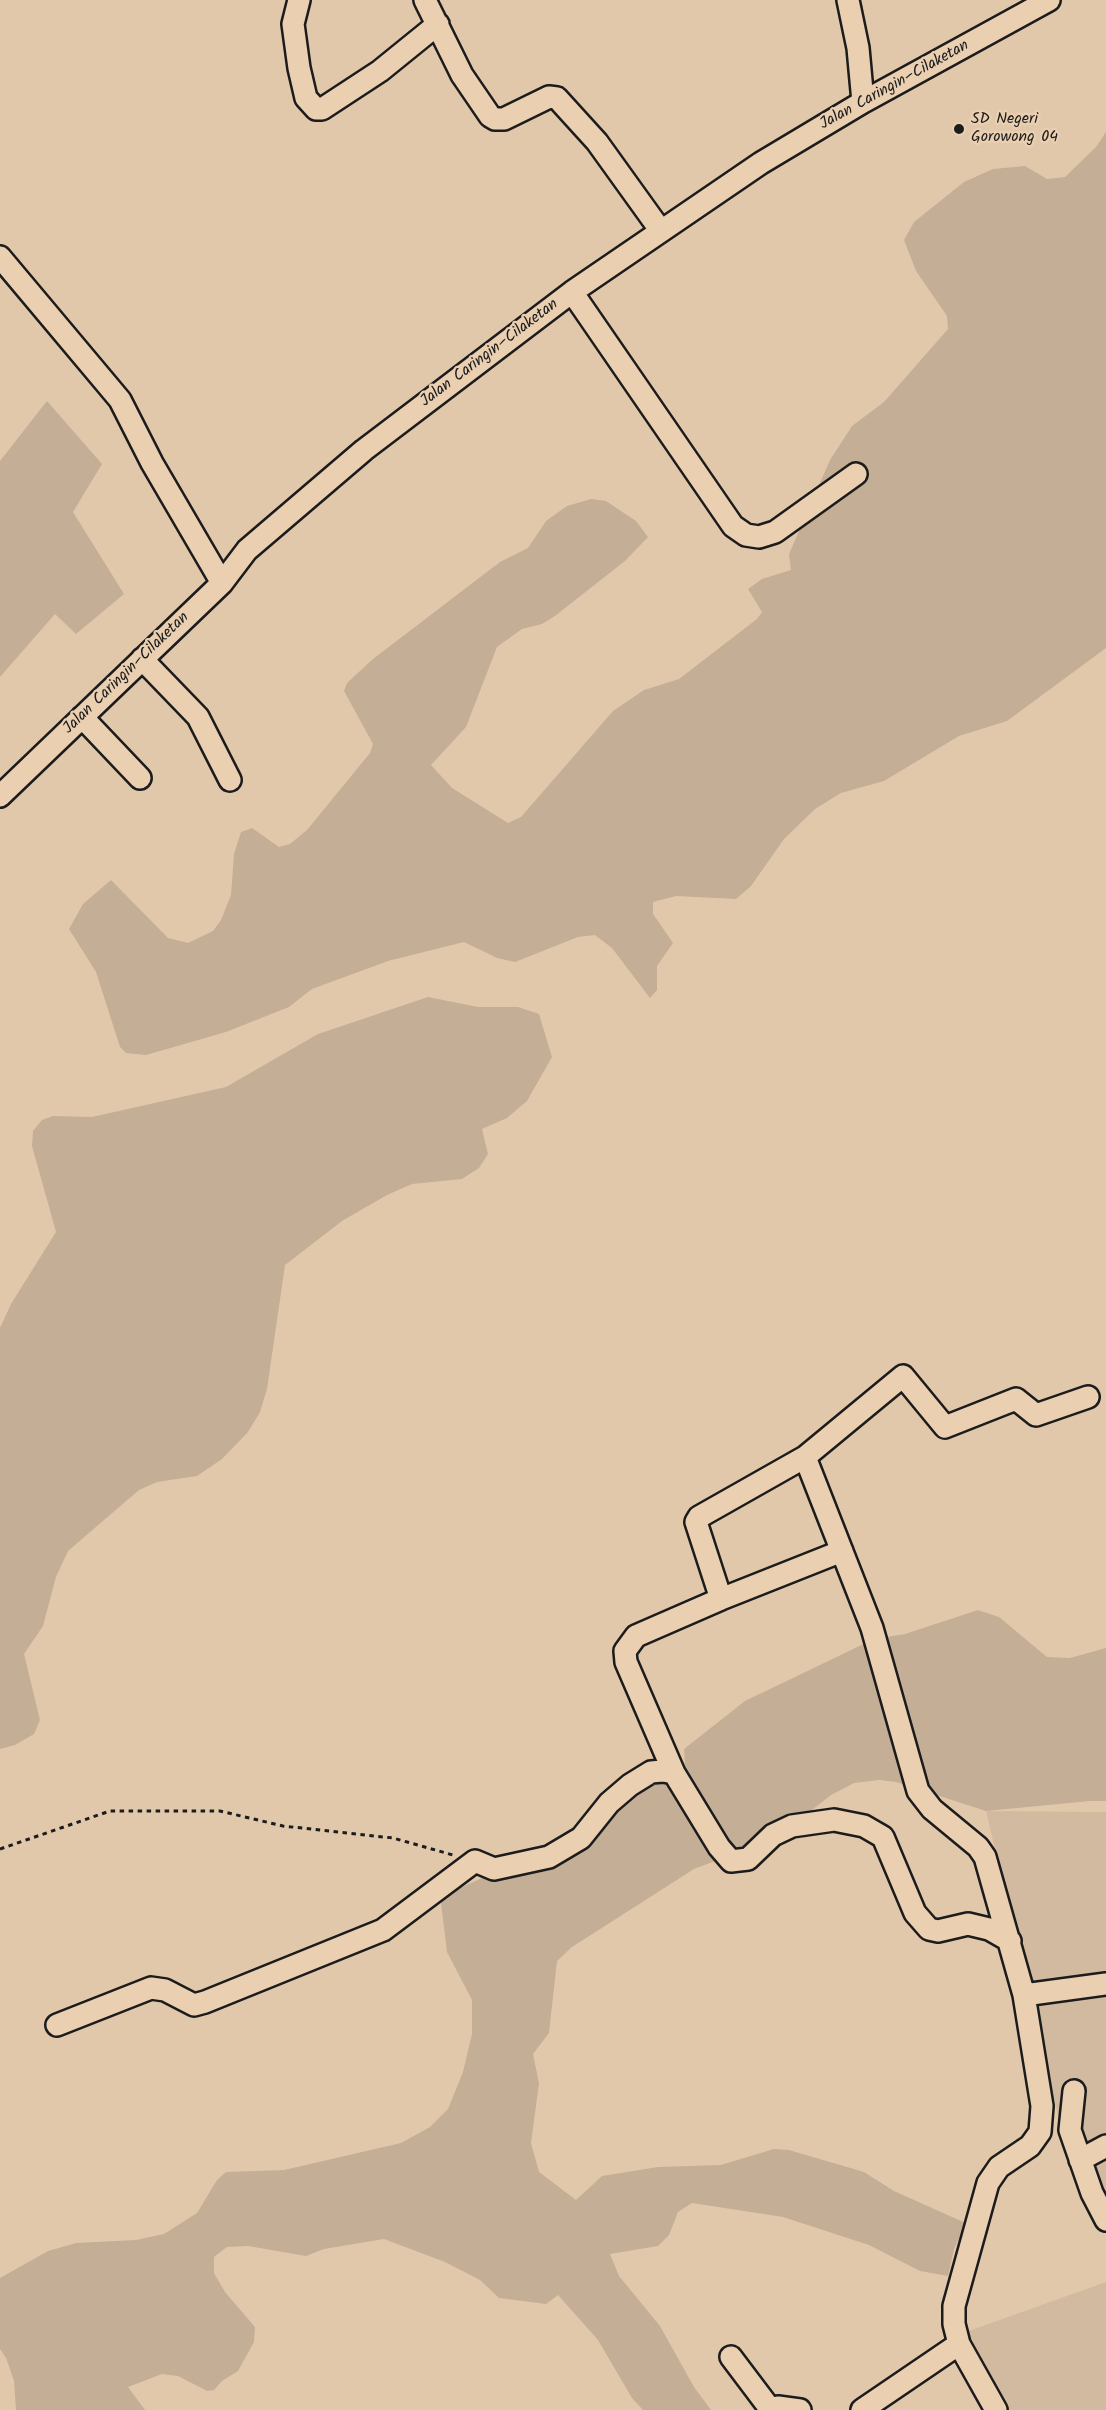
<!DOCTYPE html>
<html>
<head>
<meta charset="utf-8">
<style>
  body { margin:0 }
  canvas { display:block; background:#e2c8ab }
</style>
</head>
<body>
<canvas width="1106" height="2410"></canvas>
<script>
const ctx = document.querySelector('canvas').getContext('2d');
ctx.lineJoin = 'round';
function fillPath(path, color) { ctx.fillStyle = color; ctx.fill(path, 'evenodd'); }
const poly = rows => new Path2D(rows.map(r => 'M' + r).join(''));
function trace(path, color, width, dash) { ctx.strokeStyle = color; ctx.lineWidth = width; ctx.lineCap = dash ? 'butt' : 'round'; ctx.setLineDash(dash || []); ctx.stroke(path); }
function label(font, color, halo, rows, align = 'center') {
  ctx.font = font + ' Kalam,sans-serif'; ctx.lineWidth = 4.5; ctx.setLineDash([]); ctx.textBaseline = 'middle'; ctx.strokeStyle = halo; ctx.fillStyle = color; for (const [text, x, y, turn = 0] of rows) {
    ctx.save(); ctx.translate(x, y); ctx.rotate((+turn || 0) * Math.PI / 180); ctx.textAlign = isNaN(turn) ? turn : align; if (halo) ctx.strokeText(text, 0, 0); ctx.fillText(text, 0, 0); ctx.restore();
  }
}
const built = poly([
  [986,1811,1106,1812,1106,2224,1064,2141],
  [1106,2282,1106,2410,999,2410,963,2333]
]);
const green = poly([
  [1106,132,1106,648,1007,721,959,736,884,781,841,793,815,809,784,839,751,886,736,899,676,896,653,902,653,914,673,943,657,966,657,990,650,998,612,948,595,935,578,937,515,962,497,958,464,942,388,961,312,989,289,1007,226,1032,146,1055,126,1053,120,1047,96,972,69,929,83,904,111,880,168,938,188,943,213,931,221,920,231,895,234,854,241,832,252,828,279,847,290,844,307,830,370,753,373,744,344,691,347,683,373,659,500,562,528,548,546,521,567,506,591,499,606,501,636,521,648,537,625,561,555,616,542,624,522,629,497,647,466,727,431,765,452,788,508,823,521,817,613,711,644,690,679,679,757,619,762,612,748,589,762,579,791,570,789,554,830,460,852,426,884,402,948,329,947,316,916,271,904,240,914,222,964,182,993,169,1025,166,1047,179,1065,177,1096,147],
  [47,401,102,464,73,512,124,594,76,634,55,614,0,677,0,461],
  [428,997,478,1007,518,1007,539,1014,552,1057,527,1101,507,1118,482,1129,488,1154,479,1168,462,1179,412,1184,387,1195,342,1221,285,1265,267,1389,260,1412,248,1432,222,1459,197,1476,157,1482,139,1490,68,1551,56,1577,43,1626,24,1654,40,1720,34,1734,15,1745,0,1749,0,1328,11,1304,56,1232,32,1146,33,1131,42,1120,53,1116,92,1117,226,1087,318,1034],
  [978,1610,999,1617,1047,1657,1070,1658,1106,1648,1106,1801,1090,1801,986,1811,896,1782,879,1780,854,1783,831,1795,776,1838,694,1869,572,1947,557,1961,549,2033,533,2054,539,2083,531,2143,539,2172,576,2200,602,2176,658,2167,721,2165,774,2149,789,2150,864,2172,894,2191,970,2225,962,2232,954,2249,948,2276,920,2271,869,2245,783,2217,692,2203,678,2212,669,2235,658,2246,610,2254,619,2276,660,2326,694,2387,711,2410,643,2410,632,2398,598,2340,558,2295,546,2304,499,2298,480,2280,445,2262,384,2239,324,2249,306,2256,248,2246,227,2247,214,2257,214,2273,225,2292,255,2327,254,2342,238,2371,222,2381,214,2390,207,2391,178,2376,162,2374,128,2387,145,2410,16,2410,14,2381,6,2358,0,2349,0,2278,48,2251,76,2243,136,2240,164,2234,197,2213,217,2180,226,2172,284,2170,401,2143,430,2127,448,2109,463,2072,472,2034,472,2000,447,1952,441,1903,451,1892,498,1871,544,1867,571,1857,584,1847,630,1791,686,1776,684,1749,745,1701,874,1639,905,1634]
]);
const path = poly([
  [0,1849,110,1811,220,1811,283,1826,393,1838,453,1855]
]);
const minor = poly([
  [299,0,293,24,299,68,306,98,316,109,322,109,380,71,438,24],
  [425,0,462,75,490,116,495,119,504,119,549,97,557,98,597,142,661,231],
  [848,0,858,48,863,102],
  [0,257,120,400,152,463,222,583],
  [572,292,733,526,746,535,759,537,775,532,856,474],
  [142,659,198,717,230,780],
  [82,717,140,778],
  [0,796,222,583,247,550,364,450,572,292,761,163,863,102,1049,0],
  [805,1457,872,1628,918,1791,932,1809,978,1847,985,1857,1024,1995,1042,2106,1040,2132,1030,2146,999,2167,988,2183,954,2306,954,2324,959,2344,996,2410],
  [721,1599,842,1551],
  [1010,1941,989,1929,968,1924,938,1931,929,1929,915,1913,883,1837,864,1826,834,1820,792,1826,773,1835,748,1859,731,1861,719,1847,674,1773,626,1662,625,1651,636,1636,721,1599,696,1522,699,1517,805,1457,903,1376,945,1427,1016,1399,1036,1415,1088,1397],
  [1024,1995,1106,1984],
  [57,2025,151,1988,165,1990,194,2005,205,2002,383,1930,475,1861,494,1869,549,1857,581,1838,609,1803,630,1785,651,1772,663,1771,674,1773],
  [1074,2091,1070,2130,1092,2193,1106,2220],
  [1080,2160,1106,2146],
  [731,2357,771,2410],
  [771,2410,778,2407,800,2410],
  [862,2410,959,2344]
]);
const markers = [
  [959,129,6,"#1c1c1c"]
];
const streetNames = [
  ["Jalan Caringin–Cilaketan",895,86,-29],
  ["Jalan Caringin–Cilaketan",490,354,-37],
  ["Jalan Caringin–Cilaketan",127,674,-44]
];
const poiNames = [
  ["SD Negeri",971,120],
  ["Gorowong 04",971,138]
];
fillPath(built, '#d2baa0');
fillPath(green, '#c4ae96');
trace(minor, '#1c1c1c', 26);
trace(path, '#1c1c1c', 3, [4.5, 4.5]);
trace(minor, '#eacfb1', 21);
for (const [x, y, r, color] of markers) { const dot = new Path2D(); dot.arc(x, y, r, 0, 2 * Math.PI); ctx.fillStyle = color; ctx.fill(dot); trace(dot, '#eacfb1', 2); }
label('16px', '#1c1c1c', '#eacfb1', streetNames);
label('16px', '#1c1c1c', '#eacfb1', poiNames, 'left');
</script>
</body>
</html>
